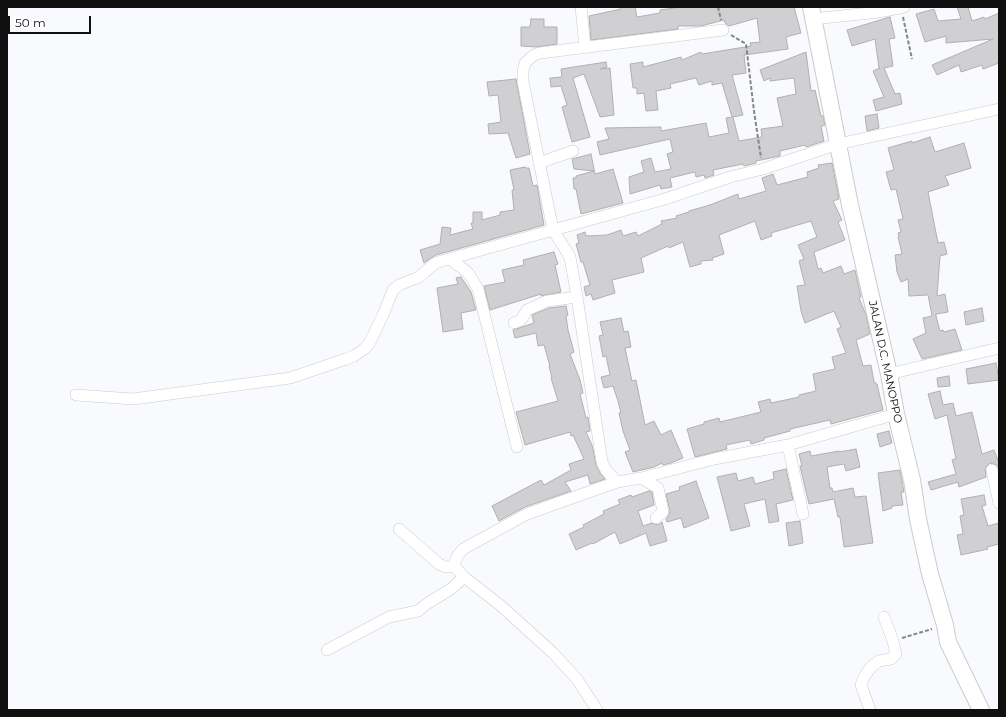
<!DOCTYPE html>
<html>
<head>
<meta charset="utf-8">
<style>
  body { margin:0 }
  #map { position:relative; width:1006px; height:717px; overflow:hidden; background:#f9fafe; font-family:Montserrat,sans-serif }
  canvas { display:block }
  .frame { position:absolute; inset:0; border:8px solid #101011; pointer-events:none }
  .scale { position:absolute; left:8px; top:16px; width:83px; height:18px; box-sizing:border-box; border:2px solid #101011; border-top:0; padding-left:5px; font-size:12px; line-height:14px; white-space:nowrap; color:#101011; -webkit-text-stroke:3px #fff; paint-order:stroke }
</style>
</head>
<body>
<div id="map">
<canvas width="1006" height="717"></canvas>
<div class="frame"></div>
<div class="scale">50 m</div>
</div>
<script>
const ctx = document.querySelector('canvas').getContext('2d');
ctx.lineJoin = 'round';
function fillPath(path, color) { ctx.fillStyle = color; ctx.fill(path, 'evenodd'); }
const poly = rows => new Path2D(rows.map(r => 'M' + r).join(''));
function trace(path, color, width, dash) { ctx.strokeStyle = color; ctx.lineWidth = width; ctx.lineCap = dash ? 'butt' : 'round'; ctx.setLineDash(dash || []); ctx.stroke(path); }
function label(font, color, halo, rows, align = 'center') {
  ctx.font = font + ' Montserrat,sans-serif'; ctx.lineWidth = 3; ctx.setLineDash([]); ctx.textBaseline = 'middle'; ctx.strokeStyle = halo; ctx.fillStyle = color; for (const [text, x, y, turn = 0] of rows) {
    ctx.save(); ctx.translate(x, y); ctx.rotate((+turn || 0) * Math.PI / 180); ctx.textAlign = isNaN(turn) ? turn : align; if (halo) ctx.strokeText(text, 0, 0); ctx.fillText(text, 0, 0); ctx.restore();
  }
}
const building = poly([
  [620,7,635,7,637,17,660,13,660,10,681,7,794,7,801,33,786,37,788,49,744,55,746,73,732,75,743,115,733,117,739,141,762,137,761,129,783,126,777,98,796,94,794,78,770,81,770,78,764,81,760,70,806,52,811,91,815,90,821,116,823,116,825,125,821,126,824,141,806,147,805,145,780,151,780,156,756,161,756,163,744,166,743,164,713,170,714,175,705,178,704,175,696,177,695,172,670,178,672,187,661,189,660,185,630,194,629,177,644,172,641,161,651,158,655,172,671,169,667,154,673,152,670,139,600,155,597,142,609,139,605,128,661,127,661,131,706,123,709,137,729,133,726,118,732,117,722,83,712,85,712,81,699,85,696,78,670,84,671,88,656,91,658,110,646,111,644,93,637,94,637,88,633,88,630,64,643,62,643,67,681,57,682,60,701,52,702,54,751,46,750,43,760,42,757,18,729,26,725,23,724,20,701,26,678,26,678,29,591,40,589,16,621,9,620,7],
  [957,7,968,7,972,21,984,17,985,19,999,13,999,63,983,69,982,65,961,72,959,65,937,75,932,65,993,39,946,43,946,36,925,42,916,14,934,9,938,21,961,19,957,7],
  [890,17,895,38,889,39,893,66,884,68,895,94,900,93,902,104,876,111,873,100,884,97,873,71,880,68,879,68,875,39,852,46,847,30,890,17],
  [531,19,544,19,544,27,557,27,557,44,537,47,521,46,521,27,530,27,531,19],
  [606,62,607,67,600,69,610,68,614,115,600,117,584,74,573,78,590,137,572,142,562,107,567,105,561,86,551,87,550,78,562,77,561,69,606,62],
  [516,79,530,154,516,158,508,133,489,134,488,124,501,122,498,95,489,96,487,82,516,79],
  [877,114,879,128,867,131,865,116,877,114],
  [930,137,935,152,964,143,971,168,945,176,949,185,928,192,938,243,944,242,947,254,940,256,937,296,945,294,948,312,936,314,936,316,940,331,943,330,944,332,955,329,962,350,922,359,913,339,926,333,923,318,932,316,928,295,909,296,908,279,901,282,897,272,895,255,902,254,898,237,899,237,898,233,901,232,898,220,903,219,896,189,891,190,886,172,894,170,888,148,912,141,912,143,930,137],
  [591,154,595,174,613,169,623,203,581,214,576,189,574,189,573,178,576,178,576,176,594,171,574,169,572,159,591,154],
  [832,163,839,199,833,201,842,220,838,222,845,240,814,252,818,269,821,268,823,273,841,266,844,274,855,270,861,297,859,298,866,315,870,334,856,340,863,366,871,365,874,382,875,382,876,384,877,384,883,410,831,424,830,420,790,429,790,431,764,438,764,440,751,444,750,440,726,445,727,449,695,457,687,429,704,424,704,422,719,418,720,422,761,412,758,402,770,399,771,403,799,397,799,395,816,391,813,374,835,369,832,357,846,353,837,329,841,327,834,311,805,323,801,311,797,286,805,285,799,261,804,259,798,245,817,237,811,221,771,233,772,236,761,240,755,221,719,235,724,254,712,258,713,260,701,261,701,264,690,267,683,242,669,248,668,246,641,258,644,272,612,280,615,293,593,300,591,294,586,296,584,287,590,285,583,262,581,262,576,244,579,243,577,235,585,232,586,236,607,235,621,230,623,236,636,232,638,236,662,224,661,221,677,218,676,216,689,212,689,211,710,205,738,194,739,199,766,191,762,178,773,174,777,185,808,177,807,172,819,168,818,165,832,163],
  [525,167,526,168,529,168,533,186,537,185,544,225,436,255,424,263,420,250,440,244,442,227,451,228,450,235,473,229,471,223,473,223,473,212,482,212,482,220,500,215,500,212,514,210,512,190,514,190,510,170,525,167],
  [554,252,558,264,555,265,561,292,541,296,541,294,490,310,484,286,505,282,502,270,524,265,523,260,554,252],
  [461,277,471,292,476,310,461,313,463,329,443,332,437,288,458,284,456,278,461,277],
  [566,306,568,315,566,316,568,330,574,352,570,354,580,380,583,393,580,394,586,418,588,417,590,431,586,432,592,445,596,465,600,473,605,479,590,484,588,475,565,482,571,491,525,507,499,521,492,506,541,480,544,485,571,470,569,464,584,459,573,435,571,436,570,432,525,445,516,412,558,401,551,378,552,378,549,366,550,366,544,345,538,346,536,333,515,338,513,330,534,323,532,315,549,308,566,306],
  [982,308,984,321,966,325,964,312,982,308],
  [621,318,624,332,628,331,631,347,625,348,632,381,636,380,645,425,654,421,661,435,671,430,683,458,671,463,663,465,662,463,654,467,633,472,625,452,630,450,623,431,619,413,621,413,618,401,613,386,604,388,601,377,610,375,606,356,603,357,599,336,603,335,600,322,621,318],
  [996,363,999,380,968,384,966,369,996,363],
  [949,376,950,386,938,387,937,378,949,376],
  [940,391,943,405,953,403,956,416,972,412,982,454,994,450,999,463,999,469,997,465,990,463,985,468,986,477,959,487,958,482,931,490,928,482,956,474,952,460,956,459,947,415,935,419,928,394,940,391],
  [889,431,892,443,880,447,877,434,889,431],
  [856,449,860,467,846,471,844,464,827,467,830,488,832,488,833,492,853,488,855,497,866,496,873,543,844,547,840,517,838,517,834,499,809,504,800,466,802,466,799,454,810,451,811,456,839,451,839,452,856,449],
  [786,469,793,500,776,504,779,521,769,523,765,499,744,504,750,526,731,531,717,477,736,473,738,481,753,477,755,484,774,479,773,472,786,469],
  [900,470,904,492,901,492,903,505,892,506,892,508,883,511,878,473,900,470],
  [696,481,709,518,684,528,681,518,667,522,666,519,669,515,670,511,666,494,680,490,679,487,696,481],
  [649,491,652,492,654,505,638,511,643,526,652,523,658,525,662,522,667,541,650,546,646,533,620,544,615,532,593,544,592,543,576,550,569,534,584,527,583,525,604,514,603,511,620,504,618,500,631,495,632,497,649,491],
  [984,495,986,505,982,506,988,526,999,523,999,544,987,547,988,549,961,555,957,535,963,534,960,516,964,515,961,499,984,495],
  [800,521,803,543,789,546,786,523,800,521]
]);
const path = poly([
  [718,7,721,20],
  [903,17,912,59],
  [731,35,746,44,754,111,761,158],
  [902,638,932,629]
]);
const minor = poly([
  [581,7,585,48],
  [813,19,879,12,904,7],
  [723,30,540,53,534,55,525,63,523,71,523,82,553,230,570,257,577,297,602,462,606,470,617,482,641,478,714,459,788,445,896,414],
  [539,163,573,151],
  [451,259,457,265,460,266,469,274,478,289,517,447],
  [514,323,521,320,527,310,547,301,577,297],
  [889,374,999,348],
  [76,395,133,399,290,378,346,359,354,356,364,349,369,344,383,315,393,290,399,285,419,277,434,264,438,262,665,199,730,177,763,169,838,144,999,109],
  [788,445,803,514],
  [992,470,999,503],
  [641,478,658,488,663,512,656,518],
  [399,529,439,564,446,567,455,567],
  [327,650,389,617,418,611,428,603,451,589,464,577],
  [597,710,577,679,553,653,500,605,464,577,455,567,455,562,458,555,463,549,527,514,617,482],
  [870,710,861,685,864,677,871,667,879,661,891,659,896,654,893,641,884,617]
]);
const highway = poly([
  [811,7,850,205,889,374,896,414,912,480,918,519,930,574,945,625,948,642,981,710]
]);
const streetNames = [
  ["JALAN D.C. MANOPPO",885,362,78]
];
fillPath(building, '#d0cfd2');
trace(building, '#b1afb2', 1);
trace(minor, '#cacbce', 12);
trace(highway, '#cacbce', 18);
trace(path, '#848587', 2, [4, 2]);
trace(minor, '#fff', 11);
trace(highway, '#fff', 16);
label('11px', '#101011', '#fff', streetNames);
</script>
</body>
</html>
